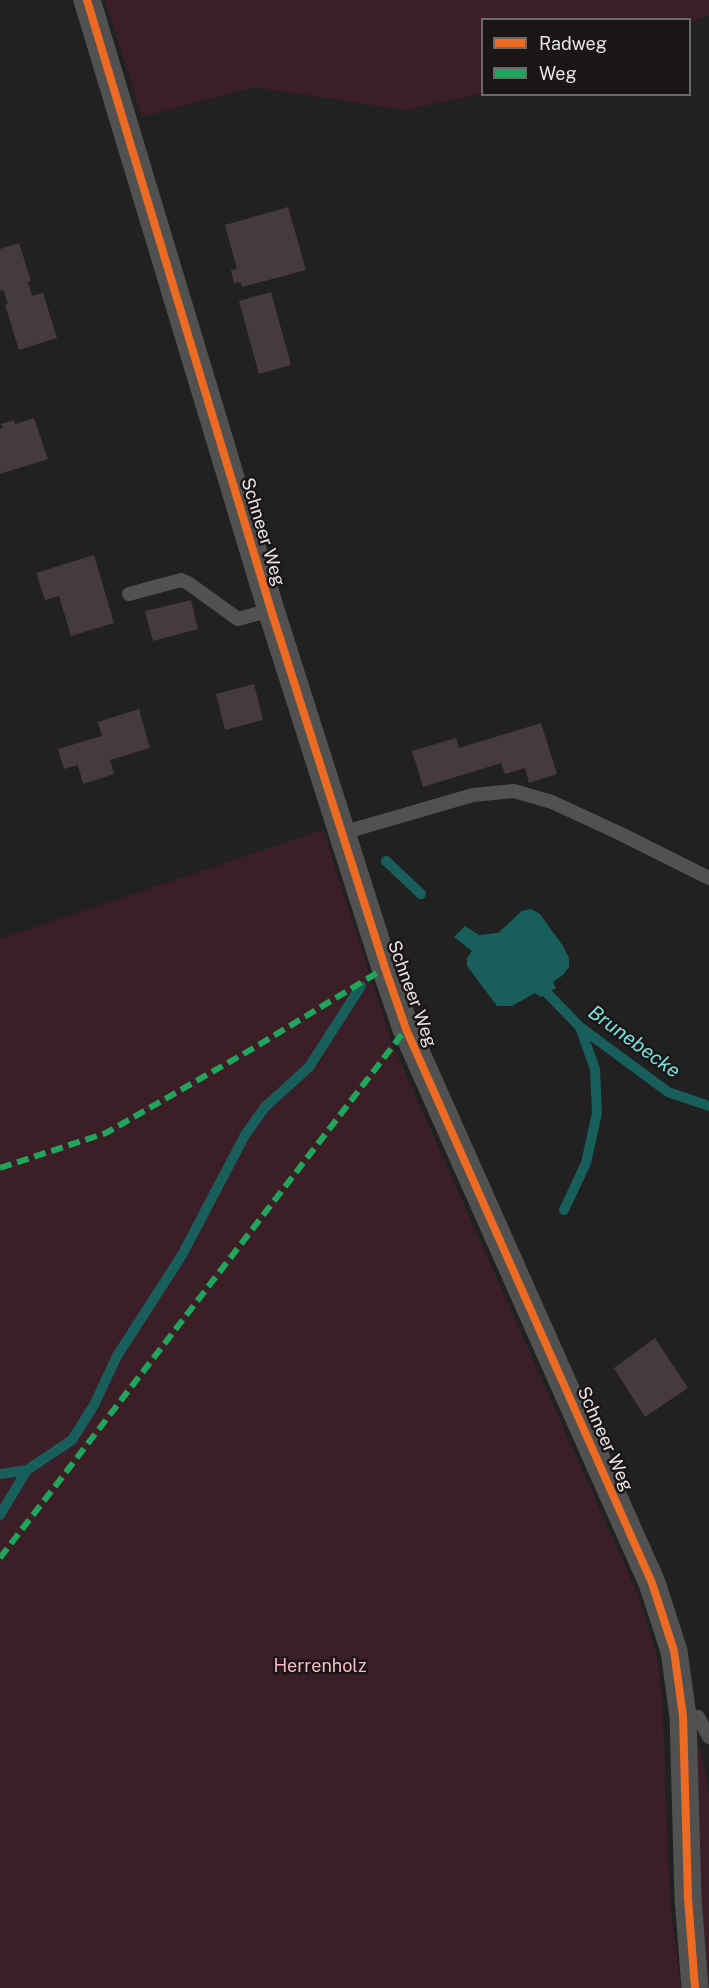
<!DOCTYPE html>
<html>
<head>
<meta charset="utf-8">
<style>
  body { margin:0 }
  #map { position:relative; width:709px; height:1988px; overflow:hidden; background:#222121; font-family:"Public Sans",sans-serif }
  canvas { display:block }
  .legend { position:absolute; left:481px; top:18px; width:210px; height:78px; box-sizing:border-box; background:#1a1617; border:2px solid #6c696a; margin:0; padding:8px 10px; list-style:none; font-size:18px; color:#e8e5e6 }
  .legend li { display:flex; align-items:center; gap:12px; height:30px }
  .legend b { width:30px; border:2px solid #6c696a }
</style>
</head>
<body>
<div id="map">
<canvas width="709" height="1988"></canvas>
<ul class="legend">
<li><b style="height:8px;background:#ed6a23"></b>Radweg</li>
<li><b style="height:8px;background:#20a55d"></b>Weg</li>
</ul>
</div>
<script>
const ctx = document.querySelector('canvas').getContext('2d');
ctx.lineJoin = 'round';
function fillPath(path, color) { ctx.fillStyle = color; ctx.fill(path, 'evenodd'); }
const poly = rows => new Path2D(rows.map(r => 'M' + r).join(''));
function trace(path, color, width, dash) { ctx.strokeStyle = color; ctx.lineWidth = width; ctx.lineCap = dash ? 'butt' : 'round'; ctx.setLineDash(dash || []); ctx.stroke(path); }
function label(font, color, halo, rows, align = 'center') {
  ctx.font = font + ' "Public Sans",sans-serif'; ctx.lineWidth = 5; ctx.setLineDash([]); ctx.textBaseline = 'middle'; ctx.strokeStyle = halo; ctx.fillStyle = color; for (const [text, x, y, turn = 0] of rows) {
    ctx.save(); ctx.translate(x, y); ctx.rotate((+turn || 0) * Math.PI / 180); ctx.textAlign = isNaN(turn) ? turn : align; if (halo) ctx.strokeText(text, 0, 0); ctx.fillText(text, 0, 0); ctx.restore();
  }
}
const green = poly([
  [105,0,709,0,709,15,690,22,690,20,482,20,482,93,406,110,254,87,142,117],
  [323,830,391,1041,636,1591,656,1653,662,1697,670,1903,681,1988,0,1988,0,939],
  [692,1734,701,1751,709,1795,709,1988,703,1988]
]);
const water = poly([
  [531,909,540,914,563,946,569,958,569,967,563,975,553,982,556,988,547,993,541,997,535,993,512,1006,497,1006,467,966,467,958,472,951,454,937,465,926,479,935,498,933,522,911]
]);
const stream = poly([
  [386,861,421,894],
  [547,993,580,1027,668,1092,709,1106],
  [564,1210,586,1163,597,1113,595,1069,580,1027],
  [0,1474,27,1470],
  [0,1515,27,1470,72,1440,94,1405,117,1356,182,1255,245,1135,265,1107,309,1067,361,986]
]);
const building = poly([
  [288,207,306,270,242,287,240,282,234,283,231,270,237,269,225,225],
  [19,243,31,281,28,282,32,296,43,293,57,338,19,350,5,305,8,304,3,289,0,291,0,249],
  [271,292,291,365,259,374,239,301],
  [34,418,48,459,0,474,0,429,3,428,1,424,14,420,15,424],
  [94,555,114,623,71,636,59,596,45,600,36,573],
  [191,600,198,629,153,641,145,611],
  [254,684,263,720,225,730,216,694],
  [139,709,150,748,110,760,114,774,83,784,78,765,64,769,58,749,102,736,98,722],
  [541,723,557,774,529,783,525,768,505,774,501,763,423,787,412,751,456,738,459,748],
  [655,1338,688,1388,645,1417,614,1368]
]);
const lane = poly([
  [129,594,181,580,188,583,238,619,271,610],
  [342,833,473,795,514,791,552,802,621,834,709,878],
  [683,1716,698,1717,709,1737]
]);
const street = poly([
  [87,0,271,610,385,968,406,1029,652,1583,674,1651,683,1716,688,1898,695,1988]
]);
const quiet = poly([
  [0,1168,106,1133,252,1049,385,968],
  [0,1558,406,1029]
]);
const cycleway = poly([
  [87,0,271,610,385,968,406,1029,652,1583,674,1651,683,1716,688,1898,695,1988]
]);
const streetNames = [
  ["Schneer Weg",263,532,73],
  ["Schneer Weg",412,994,70],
  ["Schneer Weg",605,1439,66]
];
const parkNames = [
  ["Herrenholz",320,1666]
];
const waterNames = [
  ["Brunebecke",634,1042,36]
];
fillPath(green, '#3c1f26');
fillPath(water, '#185e5b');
trace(stream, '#185e5b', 10);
fillPath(building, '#453a3c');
trace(lane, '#515151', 14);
trace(street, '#515151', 27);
trace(quiet, '#20a55d', 6, [12, 6]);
trace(cycleway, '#ed6a23', 8);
label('18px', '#e8e5e6', '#1a1617', streetNames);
label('18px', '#fbb7c5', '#1a1617', parkNames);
label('italic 20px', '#77e4de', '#1a1617', waterNames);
</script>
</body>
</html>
